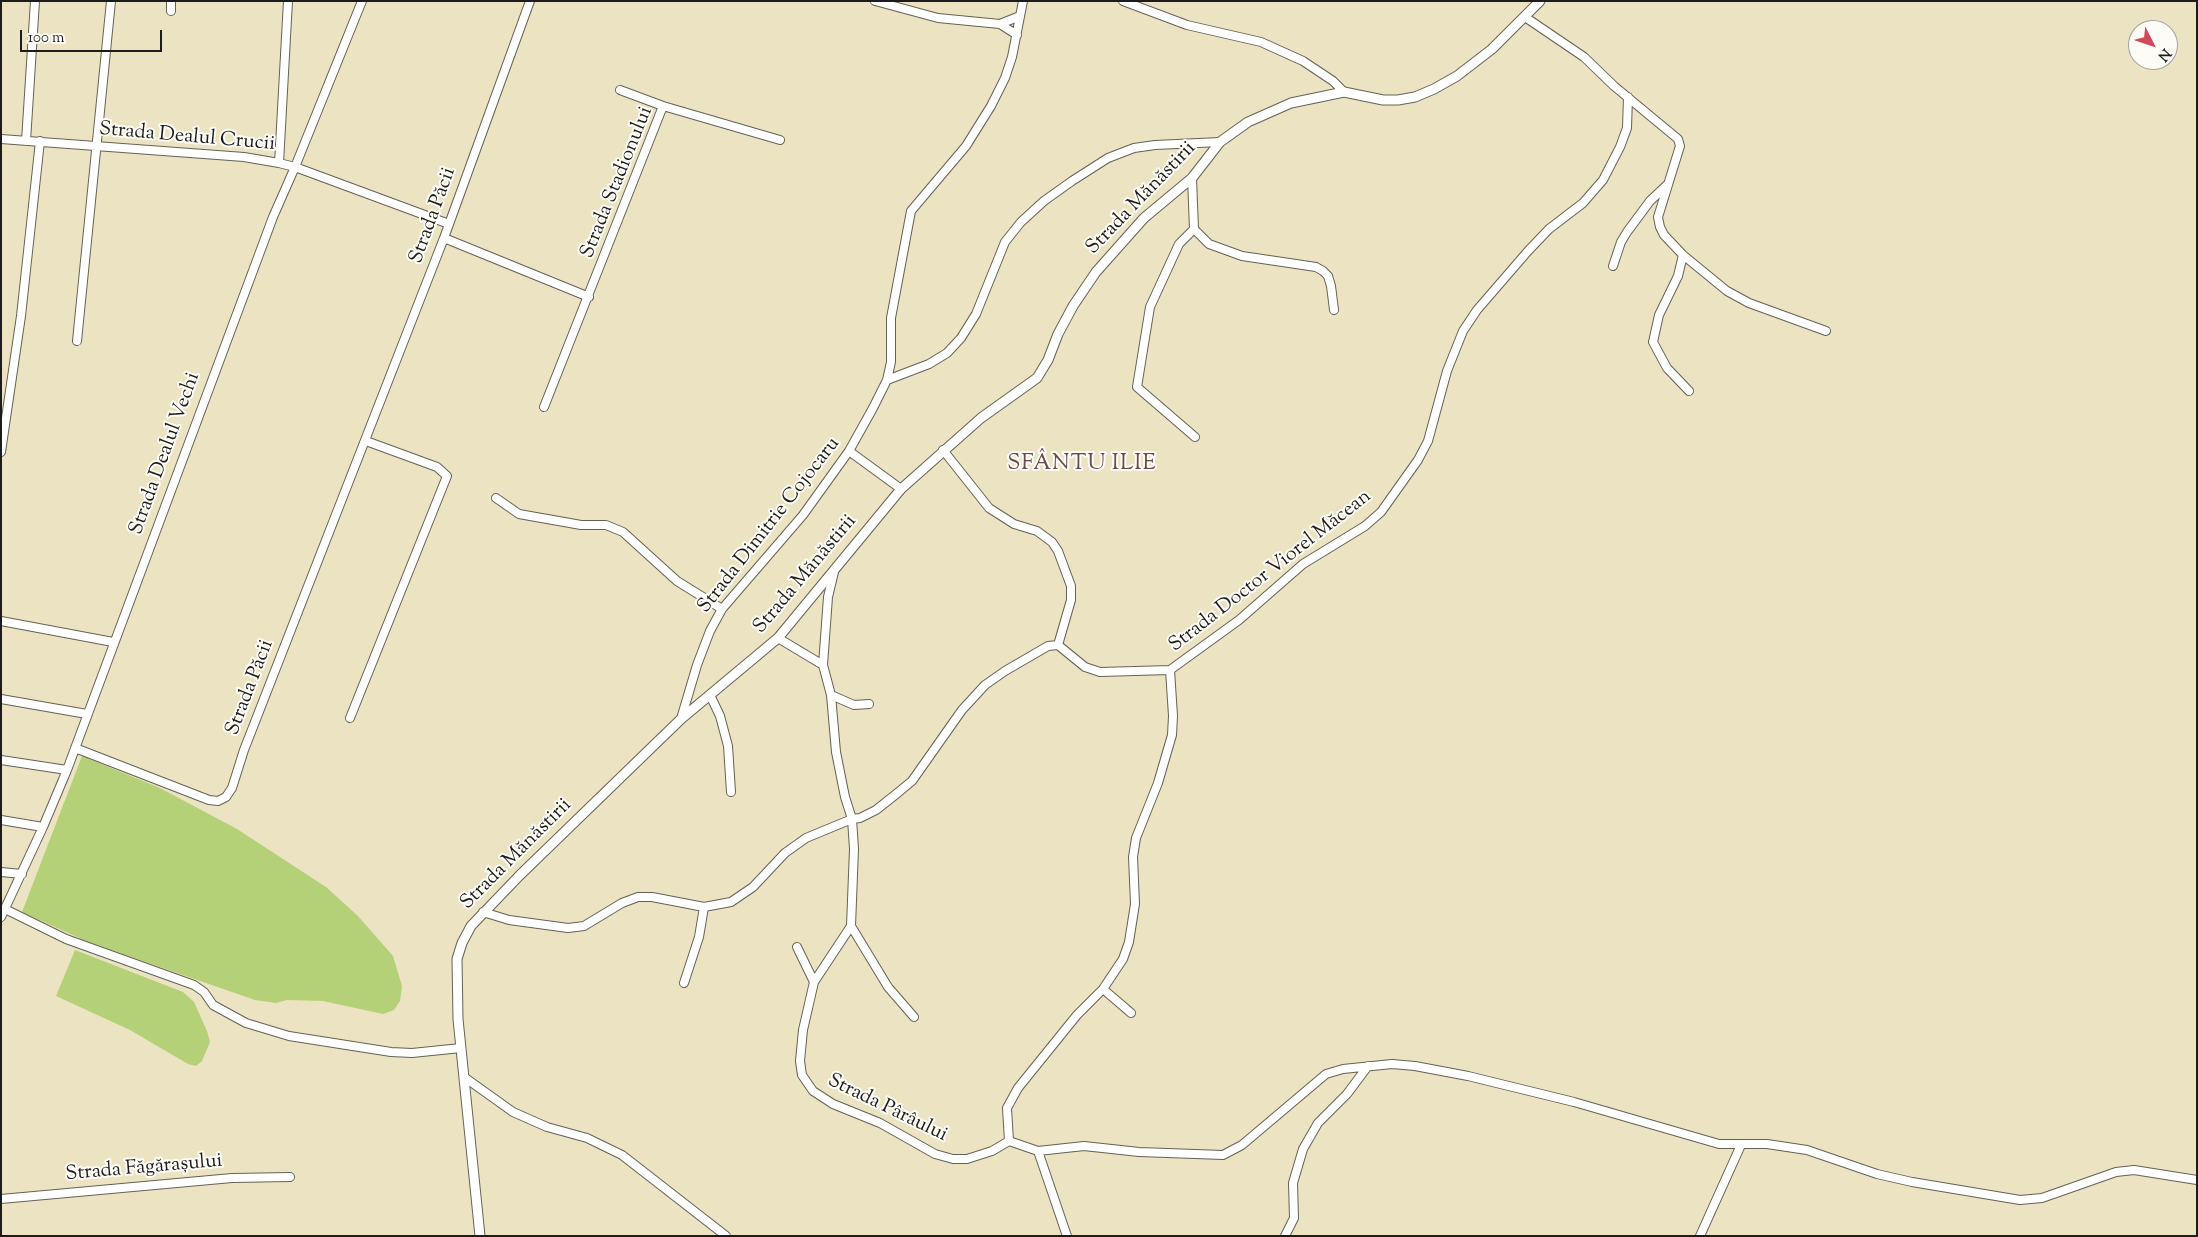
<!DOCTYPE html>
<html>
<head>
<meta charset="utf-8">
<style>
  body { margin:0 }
  #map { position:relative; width:2198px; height:1237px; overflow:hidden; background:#ebe3c2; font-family:"Sorts Mill Goudy",serif }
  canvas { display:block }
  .frame { position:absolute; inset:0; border:2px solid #1c1c1c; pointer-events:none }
  .north { position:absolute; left:2128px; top:20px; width:50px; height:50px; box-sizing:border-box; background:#fdfcf7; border:1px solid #a3a29f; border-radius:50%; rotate:131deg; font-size:14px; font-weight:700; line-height:20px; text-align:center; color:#1c1c1c }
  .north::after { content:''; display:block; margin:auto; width:18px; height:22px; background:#d1495b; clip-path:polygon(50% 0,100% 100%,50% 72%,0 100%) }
  .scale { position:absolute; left:20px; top:30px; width:142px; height:22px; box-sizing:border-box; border:2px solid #1c1c1c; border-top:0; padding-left:6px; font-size:15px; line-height:18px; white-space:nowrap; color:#1c1c1c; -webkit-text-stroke:4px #fdfcf7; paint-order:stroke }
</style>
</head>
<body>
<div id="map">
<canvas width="2198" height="1237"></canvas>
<div class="frame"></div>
<div class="north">N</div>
<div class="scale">100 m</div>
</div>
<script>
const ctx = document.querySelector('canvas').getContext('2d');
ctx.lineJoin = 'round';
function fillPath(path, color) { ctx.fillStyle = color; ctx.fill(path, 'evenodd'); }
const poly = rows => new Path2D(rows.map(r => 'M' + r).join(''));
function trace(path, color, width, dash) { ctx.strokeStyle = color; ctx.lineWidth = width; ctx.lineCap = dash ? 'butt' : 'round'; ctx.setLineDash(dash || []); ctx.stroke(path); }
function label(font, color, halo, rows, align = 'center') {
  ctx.font = font + ' "Sorts Mill Goudy",serif'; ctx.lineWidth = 4; ctx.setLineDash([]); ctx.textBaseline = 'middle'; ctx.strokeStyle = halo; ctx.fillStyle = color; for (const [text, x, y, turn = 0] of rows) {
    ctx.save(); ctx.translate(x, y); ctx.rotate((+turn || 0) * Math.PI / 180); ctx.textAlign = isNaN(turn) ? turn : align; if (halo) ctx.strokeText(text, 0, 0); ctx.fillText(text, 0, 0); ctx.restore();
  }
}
const green = poly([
  [82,756,160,788,237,829,326,887,358,916,393,956,402,986,400,1001,394,1010,383,1014,323,1001,287,1000,276,1003,255,1000,88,942,22,912],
  [75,950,183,992,194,1002,207,1031,210,1042,202,1061,196,1066,188,1064,130,1030,56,996]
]);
const minor = poly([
  [875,1,938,18,1000,24,1017,35],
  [1123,1,1187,25,1261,42,1303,61,1333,81,1344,92],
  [171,11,171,1],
  [1525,17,1584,57,1614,86,1678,139,1680,146,1658,217,1660,227,1664,235,1683,255,1727,291,1749,303,1826,331],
  [1000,24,1020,16],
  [620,90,663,106,780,140],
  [1,139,244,157,279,163,295,167,449,224],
  [26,141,35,1],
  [279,163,288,1],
  [1192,178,1194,229,1209,244,1242,256,1316,267,1323,271,1328,276,1331,286,1334,310],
  [1194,229,1179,244,1150,307,1137,387,1195,437],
  [444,238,589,297],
  [1683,255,1678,276,1659,315,1653,342,1667,368,1689,391],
  [1613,266,1621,242,1627,232,1650,201,1667,185],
  [77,341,111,1],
  [887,380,929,364,947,353,961,338,976,314,1005,242,1021,222,1044,201,1072,181,1108,158,1134,148,1155,145,1220,142],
  [544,407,663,106],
  [849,451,901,489],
  [1,452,21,316,40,141],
  [496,498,519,514,581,525,606,525,623,532,677,581,722,609],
  [834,572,828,597,823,665,831,695,836,752,845,797,852,819,854,849,851,926,814,982,803,1030,800,1061,802,1075,813,1091,833,1104,880,1123,935,1154,953,1159,967,1159,992,1151,1009,1141],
  [1,621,113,642],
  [778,638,823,665],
  [1058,645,1085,667,1100,672,1170,670,1239,620,1303,564,1365,526,1381,512,1418,460,1428,441,1447,371,1463,331,1477,310,1528,251,1549,229,1583,203,1603,180,1620,147,1627,128,1628,97],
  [710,695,720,716,728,746,731,792],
  [831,695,854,705,869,704],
  [1,699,87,714],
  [350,718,447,476,437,467,366,441],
  [681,719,697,665,710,631,722,609,803,515,849,451,873,408,887,380,891,362,891,318,911,211,966,146,991,106,1005,78,1012,57,1023,1],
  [75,748,209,800,218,801,226,797,232,788,244,750,444,238,530,1],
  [1,760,67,770],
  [1,820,43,827],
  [1,872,22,874],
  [5,909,66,939,194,985,204,992,213,1005,246,1023,289,1036,391,1052,412,1053,461,1048],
  [483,912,509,920,568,928,584,926,622,903,638,897,652,897,704,907,731,902,753,887,785,853,806,838,852,819,860,818,876,810,895,795,912,781,962,710,985,685,1005,671,1048,646,1058,645,1071,600,1071,586,1058,551,1052,542,1037,531,1014,524,989,508,943,450],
  [1,917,43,827,67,770,273,217,295,167,362,1],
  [851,926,888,987,914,1017],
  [797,947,814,982],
  [684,983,699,937,704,907],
  [1103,989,1131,1013],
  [464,1077,513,1112,547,1127,587,1138,622,1155,726,1236],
  [1009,1141,1007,1108,1018,1088,1077,1015,1103,989,1123,959,1129,942,1135,904,1133,857,1136,838,1158,783,1172,735,1173,716,1170,670],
  [1009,1141,1038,1151,1067,1236],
  [1038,1151,1084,1146,1139,1152,1223,1155,1242,1145,1326,1074,1343,1069,1392,1064,1415,1066,1468,1076,1574,1102,1719,1144,1767,1144,1807,1150,1877,1174,1912,1182,2020,1200,2042,1198,2116,1172,2134,1170,2197,1180],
  [1,1199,232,1178,290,1177],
  [1285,1236,1294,1218,1293,1183,1303,1149,1318,1123,1347,1094,1368,1066],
  [1700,1236,1741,1145]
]);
const tertiary = poly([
  [480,1236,458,1019,457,959,462,943,471,926,520,875,681,719,778,638,901,489,981,418,1037,378,1048,360,1058,334,1073,306,1096,272,1144,218,1192,178,1220,142,1248,122,1291,103,1344,92,1383,100,1398,100,1415,97,1434,89,1457,76,1492,49,1540,1]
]);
const streetNames = [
  ["Strada Dealul Crucii",187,138,5],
  ["Strada Stadionului",618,183,-68],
  ["Strada Mănăstirii",1142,199,-46],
  ["Strada Păcii",434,216,-70],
  ["Strada Dealul Vechi",166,454,-70],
  ["Strada Dimitrie Cojocaru",770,526,-52],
  ["Strada Doctor Viorel Măcean",1271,572,-38],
  ["Strada Mănăstirii",806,575,-50],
  ["Strada Păcii",251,688,-69],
  ["Strada Mănăstirii",517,855,-45],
  ["Strada Pârâului",887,1109,26],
  ["Strada Făgărașului",144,1169,-5]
];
const quarterNames = [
  ["SFÂNTU ILIE",1082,465]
];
fillPath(green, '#b5d178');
trace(minor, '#646256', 10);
trace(tertiary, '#646256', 11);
trace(minor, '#fff', 8);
trace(tertiary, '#fff', 9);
label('20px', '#1c1c1c', '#fdfcf7', streetNames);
ctx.letterSpacing = '1px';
label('22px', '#6a4b4b', '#fdfcf7', quarterNames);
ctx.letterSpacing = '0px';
</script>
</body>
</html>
